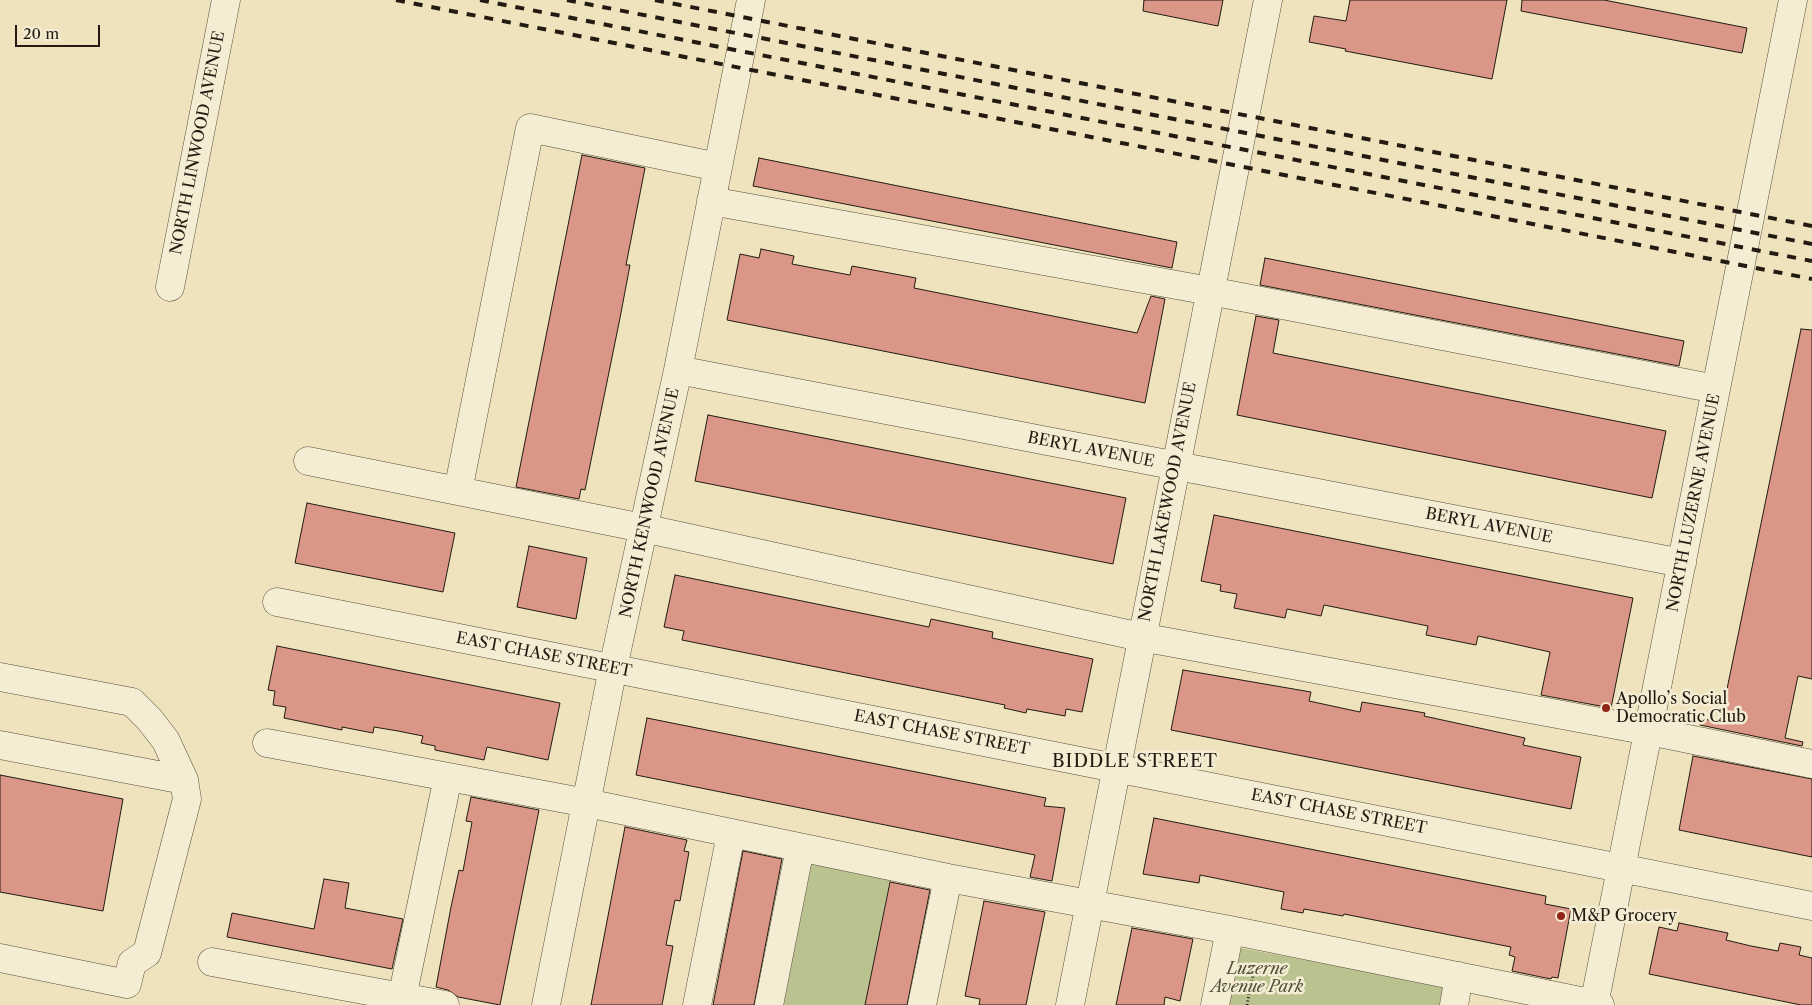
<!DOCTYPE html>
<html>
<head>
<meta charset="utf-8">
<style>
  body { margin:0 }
  #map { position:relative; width:1812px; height:1005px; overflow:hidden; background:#eee3bc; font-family:"Libre Caslon Text",serif }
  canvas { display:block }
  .scale { position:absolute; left:15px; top:25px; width:85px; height:22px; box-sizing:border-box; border:2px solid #231b12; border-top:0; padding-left:6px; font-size:15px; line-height:18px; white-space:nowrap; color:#231b12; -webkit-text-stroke:4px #f4edd3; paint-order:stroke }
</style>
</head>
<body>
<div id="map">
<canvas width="1812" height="1005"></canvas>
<div class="scale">20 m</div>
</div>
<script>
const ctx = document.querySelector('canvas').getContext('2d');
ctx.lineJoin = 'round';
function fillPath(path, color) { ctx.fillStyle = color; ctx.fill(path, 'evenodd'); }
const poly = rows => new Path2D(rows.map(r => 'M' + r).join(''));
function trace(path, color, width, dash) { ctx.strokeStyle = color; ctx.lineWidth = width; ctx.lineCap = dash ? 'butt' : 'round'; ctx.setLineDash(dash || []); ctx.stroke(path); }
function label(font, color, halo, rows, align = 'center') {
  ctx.font = font + ' "Libre Caslon Text",serif'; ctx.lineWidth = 5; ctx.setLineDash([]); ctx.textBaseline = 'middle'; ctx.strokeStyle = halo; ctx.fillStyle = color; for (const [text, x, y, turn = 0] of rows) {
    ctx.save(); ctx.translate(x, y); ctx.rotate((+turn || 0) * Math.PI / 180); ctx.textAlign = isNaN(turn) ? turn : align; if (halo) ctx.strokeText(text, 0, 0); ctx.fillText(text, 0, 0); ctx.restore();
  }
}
const green = poly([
  [806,856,891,873,865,1005,776,1005],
  [1235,947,1451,987,1447,1005,1224,1005]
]);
const building = poly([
  [1144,0,1223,0,1218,26,1143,11,1144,0],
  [1350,0,1507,0,1492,79,1345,51,1346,49,1309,42,1314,16,1346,21,1350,0],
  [1522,0,1604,0,1747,28,1742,53,1521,11,1522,0],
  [582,155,645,168,626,265,630,265,620,318,585,490,581,489,579,499,516,487,582,155],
  [759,158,1177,242,1172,268,753,186,759,158],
  [761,249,794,256,792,264,850,275,852,266,916,278,914,288,1137,333,1151,296,1165,299,1145,403,727,320,740,254,759,258,761,249],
  [1265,258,1684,341,1679,366,1260,285,1265,258],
  [1256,316,1279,320,1273,353,1666,431,1652,498,1237,415,1256,316],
  [1801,329,1812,330,1812,679,1798,676,1785,738,1803,742,1802,746,1700,725,1701,718,1720,723,1801,329],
  [708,415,1126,498,1113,564,695,481,708,415],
  [307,503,455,533,443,592,295,563,307,503],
  [1214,515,1633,598,1611,708,1541,695,1550,652,1478,636,1476,645,1426,635,1428,626,1324,605,1321,616,1287,609,1285,618,1234,608,1237,594,1220,591,1221,585,1201,581,1214,515],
  [529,546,587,558,576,619,517,607,529,546],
  [675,575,929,627,931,619,993,632,992,638,1093,659,1082,712,1066,709,1065,716,1027,709,1026,713,1004,708,1005,705,682,640,684,631,664,627,675,575],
  [277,646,560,703,548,760,487,747,484,760,435,750,435,746,421,743,423,736,398,731,374,727,373,733,342,727,342,730,284,718,286,707,273,705,275,691,268,690,277,646],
  [1183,670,1311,692,1309,701,1360,712,1362,702,1425,713,1424,716,1525,738,1523,745,1581,757,1571,809,1171,730,1183,670],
  [647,718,1046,798,1044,806,1065,808,1052,881,1030,877,1035,855,636,775,647,718],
  [1693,756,1812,779,1812,857,1679,830,1693,756],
  [0,775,123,799,103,911,0,892,0,775],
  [471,797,539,810,500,1005,458,997,448,990,436,987,451,907,459,870,463,871,472,822,466,821,471,797],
  [1154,818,1546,896,1545,904,1571,909,1558,978,1552,977,1551,979,1512,971,1515,957,1509,955,1511,947,1344,914,1343,916,1304,909,1303,913,1281,909,1284,892,1200,875,1199,883,1143,874,1154,818],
  [625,827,687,840,684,851,689,852,680,901,675,900,666,945,673,946,662,1005,591,1005,625,827],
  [743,851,782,859,754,1005,713,1005,743,851],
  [324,879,349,883,345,908,403,919,392,969,227,937,232,913,314,929,324,879],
  [890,882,930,890,907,1005,865,1005,890,882],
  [984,901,1045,912,1026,1005,979,1005,980,999,965,996,984,901],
  [1679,923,1728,933,1726,940,1751,946,1778,951,1780,943,1801,947,1799,955,1812,958,1812,1005,1801,1005,1649,974,1659,927,1677,931,1679,923],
  [1132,928,1193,939,1180,1001,1165,997,1164,1005,1116,1005,1132,928]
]);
const path = poly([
  [1247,1005,1255,964]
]);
const minor = poly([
  [711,201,1210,291,1716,389],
  [170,287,226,0],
  [678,370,1682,563],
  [308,461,643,528,1141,637,1649,731,1812,764],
  [458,491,530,128,718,167],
  [277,602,1812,906],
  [0,677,132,702,150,720,166,741,184,780,187,799,147,953,132,963,127,984,0,958],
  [267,743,587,803,948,878,1230,930,1600,1005],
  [0,745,184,780],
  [212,962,445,1005],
  [402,998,448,777],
  [546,1005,613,668,678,370,751,0],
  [697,1005,731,834],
  [769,1005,800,848],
  [922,1005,948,878],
  [1070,1005,1268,0],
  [1215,1005,1230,930],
  [1454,1005,1459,976],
  [1594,1005,1793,0]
]);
const rail = poly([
  [396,0,1812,279],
  [480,0,1812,261],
  [567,0,1812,244],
  [655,0,1812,226]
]);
const markers = [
  [1606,708,5,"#8f2418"],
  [1561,916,5,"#8f2418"]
];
const streetNames = [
  ["NORTH LINWOOD AVENUE",198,143,-79],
  ["BERYL AVENUE",1091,450,11],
  ["NORTH LAKEWOOD AVENUE",1168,502,-79],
  ["NORTH KENWOOD AVENUE",650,503,-78],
  ["NORTH LUZERNE AVENUE",1694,503,-79],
  ["BERYL AVENUE",1489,526,11],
  ["EAST CHASE STREET",544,655,11],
  ["EAST CHASE STREET",942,733,11],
  ["EAST CHASE STREET",1339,812,11]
];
const poiNames = [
  ["Apollo’s Social",1616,699],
  ["Democratic Club",1616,717],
  ["M&P Grocery",1571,916]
];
const parkNames = [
  ["Luzerne",1257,969],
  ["Avenue Park",1257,987]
];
const neighbourhoodNames = [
  ["BIDDLE STREET",1135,762]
];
fillPath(green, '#bac38f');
fillPath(building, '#da9686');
trace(building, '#231b12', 1);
trace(minor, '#564d3c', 29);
trace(path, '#231b12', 3, [1, 2.5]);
trace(minor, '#f4edd3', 28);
trace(rail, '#231b12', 4, [9, 9]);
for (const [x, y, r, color] of markers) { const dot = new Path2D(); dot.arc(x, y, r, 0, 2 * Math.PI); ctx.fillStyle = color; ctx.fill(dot); trace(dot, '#f4edd3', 2); }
label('16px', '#231b12', '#f4edd3', streetNames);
label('16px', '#231b12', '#f4edd3', poiNames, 'left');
label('italic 16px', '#504d38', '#f4edd3', parkNames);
ctx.letterSpacing = '1px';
label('18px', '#231b12', '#f4edd3', neighbourhoodNames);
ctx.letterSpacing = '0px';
</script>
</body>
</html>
